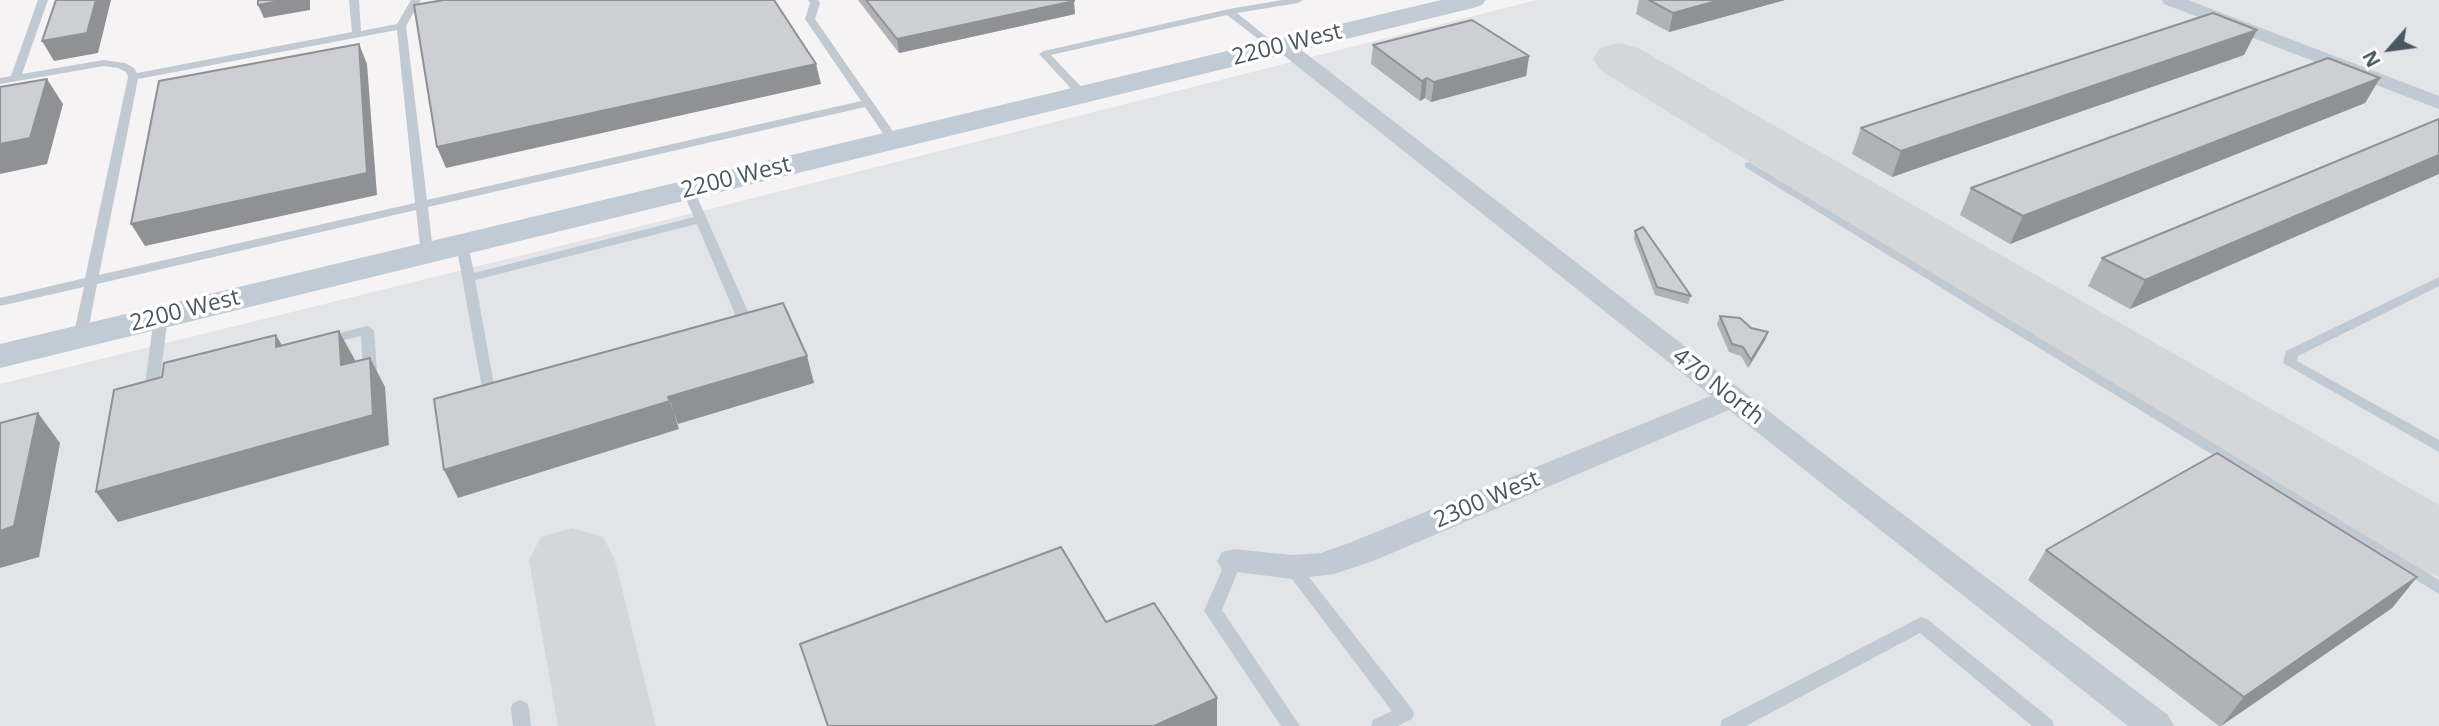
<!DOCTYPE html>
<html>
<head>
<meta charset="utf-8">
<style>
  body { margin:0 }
  #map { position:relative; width:2439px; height:726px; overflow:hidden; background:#f5f3f3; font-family:"Open Sans",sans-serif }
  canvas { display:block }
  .north { position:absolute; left:2355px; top:14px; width:70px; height:70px; -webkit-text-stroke:5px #fff; paint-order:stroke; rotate:242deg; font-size:19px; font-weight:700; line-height:28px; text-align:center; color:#4a5661 }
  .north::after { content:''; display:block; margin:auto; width:24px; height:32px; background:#4a5661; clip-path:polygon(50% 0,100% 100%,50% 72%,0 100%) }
</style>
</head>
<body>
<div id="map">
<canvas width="2439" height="726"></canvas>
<div class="north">N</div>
</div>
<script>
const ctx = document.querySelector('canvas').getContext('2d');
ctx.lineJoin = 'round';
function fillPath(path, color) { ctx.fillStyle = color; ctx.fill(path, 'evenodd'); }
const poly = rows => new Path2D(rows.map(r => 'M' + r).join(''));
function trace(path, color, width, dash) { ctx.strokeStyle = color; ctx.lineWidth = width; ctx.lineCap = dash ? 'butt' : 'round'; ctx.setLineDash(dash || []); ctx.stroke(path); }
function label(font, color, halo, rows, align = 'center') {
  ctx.font = font + ' "Open Sans",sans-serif'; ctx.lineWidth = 7; ctx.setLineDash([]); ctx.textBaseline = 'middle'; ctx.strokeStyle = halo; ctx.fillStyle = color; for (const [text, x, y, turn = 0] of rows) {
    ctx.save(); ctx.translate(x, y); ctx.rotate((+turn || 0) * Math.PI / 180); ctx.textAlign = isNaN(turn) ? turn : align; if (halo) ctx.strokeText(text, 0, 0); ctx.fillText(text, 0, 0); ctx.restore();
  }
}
const airport = poly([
  [1537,0,2439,0,2439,726,0,726,0,384,722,206]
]);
const taxiway = poly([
  [1619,43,1638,48,2439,505,2439,577,2409,567,1600,70,1593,59,1600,48,1619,43],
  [572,528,603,537,615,560,656,726,558,726,529,560,541,537,572,528]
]);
const lane = poly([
  [38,0,48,0,22,74,104,60,125,63,134,68,137,73,352,32,349,0,359,0,361,31,397,24,411,0,421,0,406,26,427,200,861,101,805,19,810,3,808,0,818,0,820,3,815,19,899,140,893,143,889,142,865,107,428,207,433,253,427,257,421,253,416,210,97,284,87,337,80,341,73,337,84,287,0,306,0,298,85,278,128,77,126,72,118,68,104,66,0,84,0,78,11,76,38,0],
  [397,30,415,203,99,275,138,79,397,30],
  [1282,0,1303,0,1298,3,1237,13,1278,46,1278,50,1274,51,1227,15,1051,55,1086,92,1086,96,1082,97,1078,96,1039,54,1044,51,1229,9,1282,0],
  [1749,162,2439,580,2439,594,1745,167,1745,163,1749,162],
  [688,186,694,190,753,323,751,326,739,329,732,325,738,321,697,224,475,280,495,390,501,394,494,399,484,399,456,244,458,241,466,241,468,244,474,273,694,217,682,190,688,186],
  [2439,277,2439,286,2298,356,2297,361,2439,440,2439,452,2283,363,2286,351,2439,277],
  [161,313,168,317,160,378,166,376,173,381,171,384,152,390,145,385,154,317,161,313],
  [367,326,374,330,377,371,375,374,365,374,363,371,361,336,324,345,317,341,319,338,367,326],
  [1234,555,1240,557,1242,561,1222,610,1300,726,1281,726,1204,611,1226,561,1228,557,1234,555],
  [1292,561,1298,563,1412,709,1414,714,1412,719,1398,726,1371,726,1373,720,1392,711,1286,571,1284,567,1286,563,1292,561],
  [1921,617,1927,619,2052,720,2054,726,2032,726,1920,633,1746,726,1720,726,1722,720,1921,617],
  [520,700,527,703,529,708,531,726,513,726,511,708,513,703,520,700]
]);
const street = poly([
  [2162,0,2188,0,2439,96,2439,109,2164,4,2162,0],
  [1284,40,1291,42,1863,484,2168,715,2174,726,2128,726,1729,410,1373,561,1334,574,1292,579,1222,570,1217,561,1222,552,1234,549,1292,555,1321,553,1349,543,1711,396,1277,50,1274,46,1277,42,1284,40]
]);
const secondary = poly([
  [1441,0,1486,0,1482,5,1473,8,0,368,0,344,1441,0]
]);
const wall = poly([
  [858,0,1072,0,1075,14,899,53],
  [1639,0,1785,0,1669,32,1636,14],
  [1373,45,1529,56,1526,76,1431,102,1425,98,1420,101,1371,64],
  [2244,55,1892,177,1852,154,1861,128],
  [2380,78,2365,103,2010,244,1960,215,1971,188],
  [2439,119,2130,309,2088,286,2102,258],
  [1635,231,1691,296,1688,304,1655,295,1634,239],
  [1720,316,1751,328,1768,332,1765,340,1748,368,1741,356,1729,352,1717,324],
  [2046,550,2417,577,2392,608,2221,726,2219,726,2028,580],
  [1106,622,1217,698,1217,726,827,726,800,644]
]);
const shadedWall = poly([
  [96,0,111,0,98,53,54,61,42,41],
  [285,0,310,0,310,10,264,18,258,5],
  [1720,0,1785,0,1669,32,1673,13],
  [1074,1,1075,14,899,53,897,39],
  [2257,30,2244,55,1892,177,1901,151],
  [359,44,367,64,377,195,145,246,131,224],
  [1529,56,1526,76,1431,102,1434,82],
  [816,64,821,84,446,168,437,147],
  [1427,78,1425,98,1420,101,1422,81],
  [2380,78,2365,103,2010,244,2023,216],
  [47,79,63,104,47,164,0,174,0,144],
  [2439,155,2439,174,2130,309,2145,280],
  [339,331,355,360,356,395,341,365],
  [1768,332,1765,340,1748,368,1751,360],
  [276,335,293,364,276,347],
  [807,356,814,383,678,424,668,397],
  [370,358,385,387,389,445,118,522,96,492],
  [670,401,679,429,458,498,444,470],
  [38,413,60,443,39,557,0,568,0,531],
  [2417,577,2392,608,2221,726,2244,697],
  [1217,698,1217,726,1154,726]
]);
const building = poly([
  [56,0,96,0,87,33,42,41,56,0],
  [258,0,285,0,258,5,258,0],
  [444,0,774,0,816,64,437,147,414,5,444,0],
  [866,0,1072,0,1074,1,897,39,866,0],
  [1649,0,1720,0,1673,13,1649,0],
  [2213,13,2257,30,1901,151,1861,128,2213,13],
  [1472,20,1529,56,1434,82,1427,78,1422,81,1373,45,1472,20],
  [359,44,367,173,131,224,159,81,359,44],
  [2328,58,2380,78,2023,216,1971,188,2328,58],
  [47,79,30,138,0,144,0,87,47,79],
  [2439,119,2439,155,2145,280,2102,258,2439,119],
  [1643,227,1691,296,1657,287,1635,231,1643,227],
  [783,303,807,356,668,397,670,401,444,470,434,399,783,303],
  [1720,316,1740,318,1751,328,1768,332,1751,360,1743,347,1732,344,1720,316],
  [339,331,341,365,370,358,373,415,96,492,114,390,162,377,164,363,276,335,276,347,339,331],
  [38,413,14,526,0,531,0,423,38,413],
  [2217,453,2417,577,2244,697,2046,550,2217,453],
  [1061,547,1106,622,1154,603,1217,698,1154,726,828,726,800,644,1061,547]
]);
const streetNames = [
  ["2200 West",1287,45,-14],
  ["2200 West",736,178,-14],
  ["2200 West",185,311,-14],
  ["470 North",1718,387,38],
  ["2300 West",1487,500,-23]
];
fillPath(airport, '#e2e4e7');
fillPath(taxiway, '#d5d6d8');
fillPath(lane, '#c1cad2');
fillPath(street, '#c1cad2');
fillPath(secondary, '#c1cbd6');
fillPath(wall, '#b0b2b7');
fillPath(shadedWall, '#909195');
fillPath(building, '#cdcfd5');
trace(building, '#909195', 2);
label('23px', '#4a5661', '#fff', streetNames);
</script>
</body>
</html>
